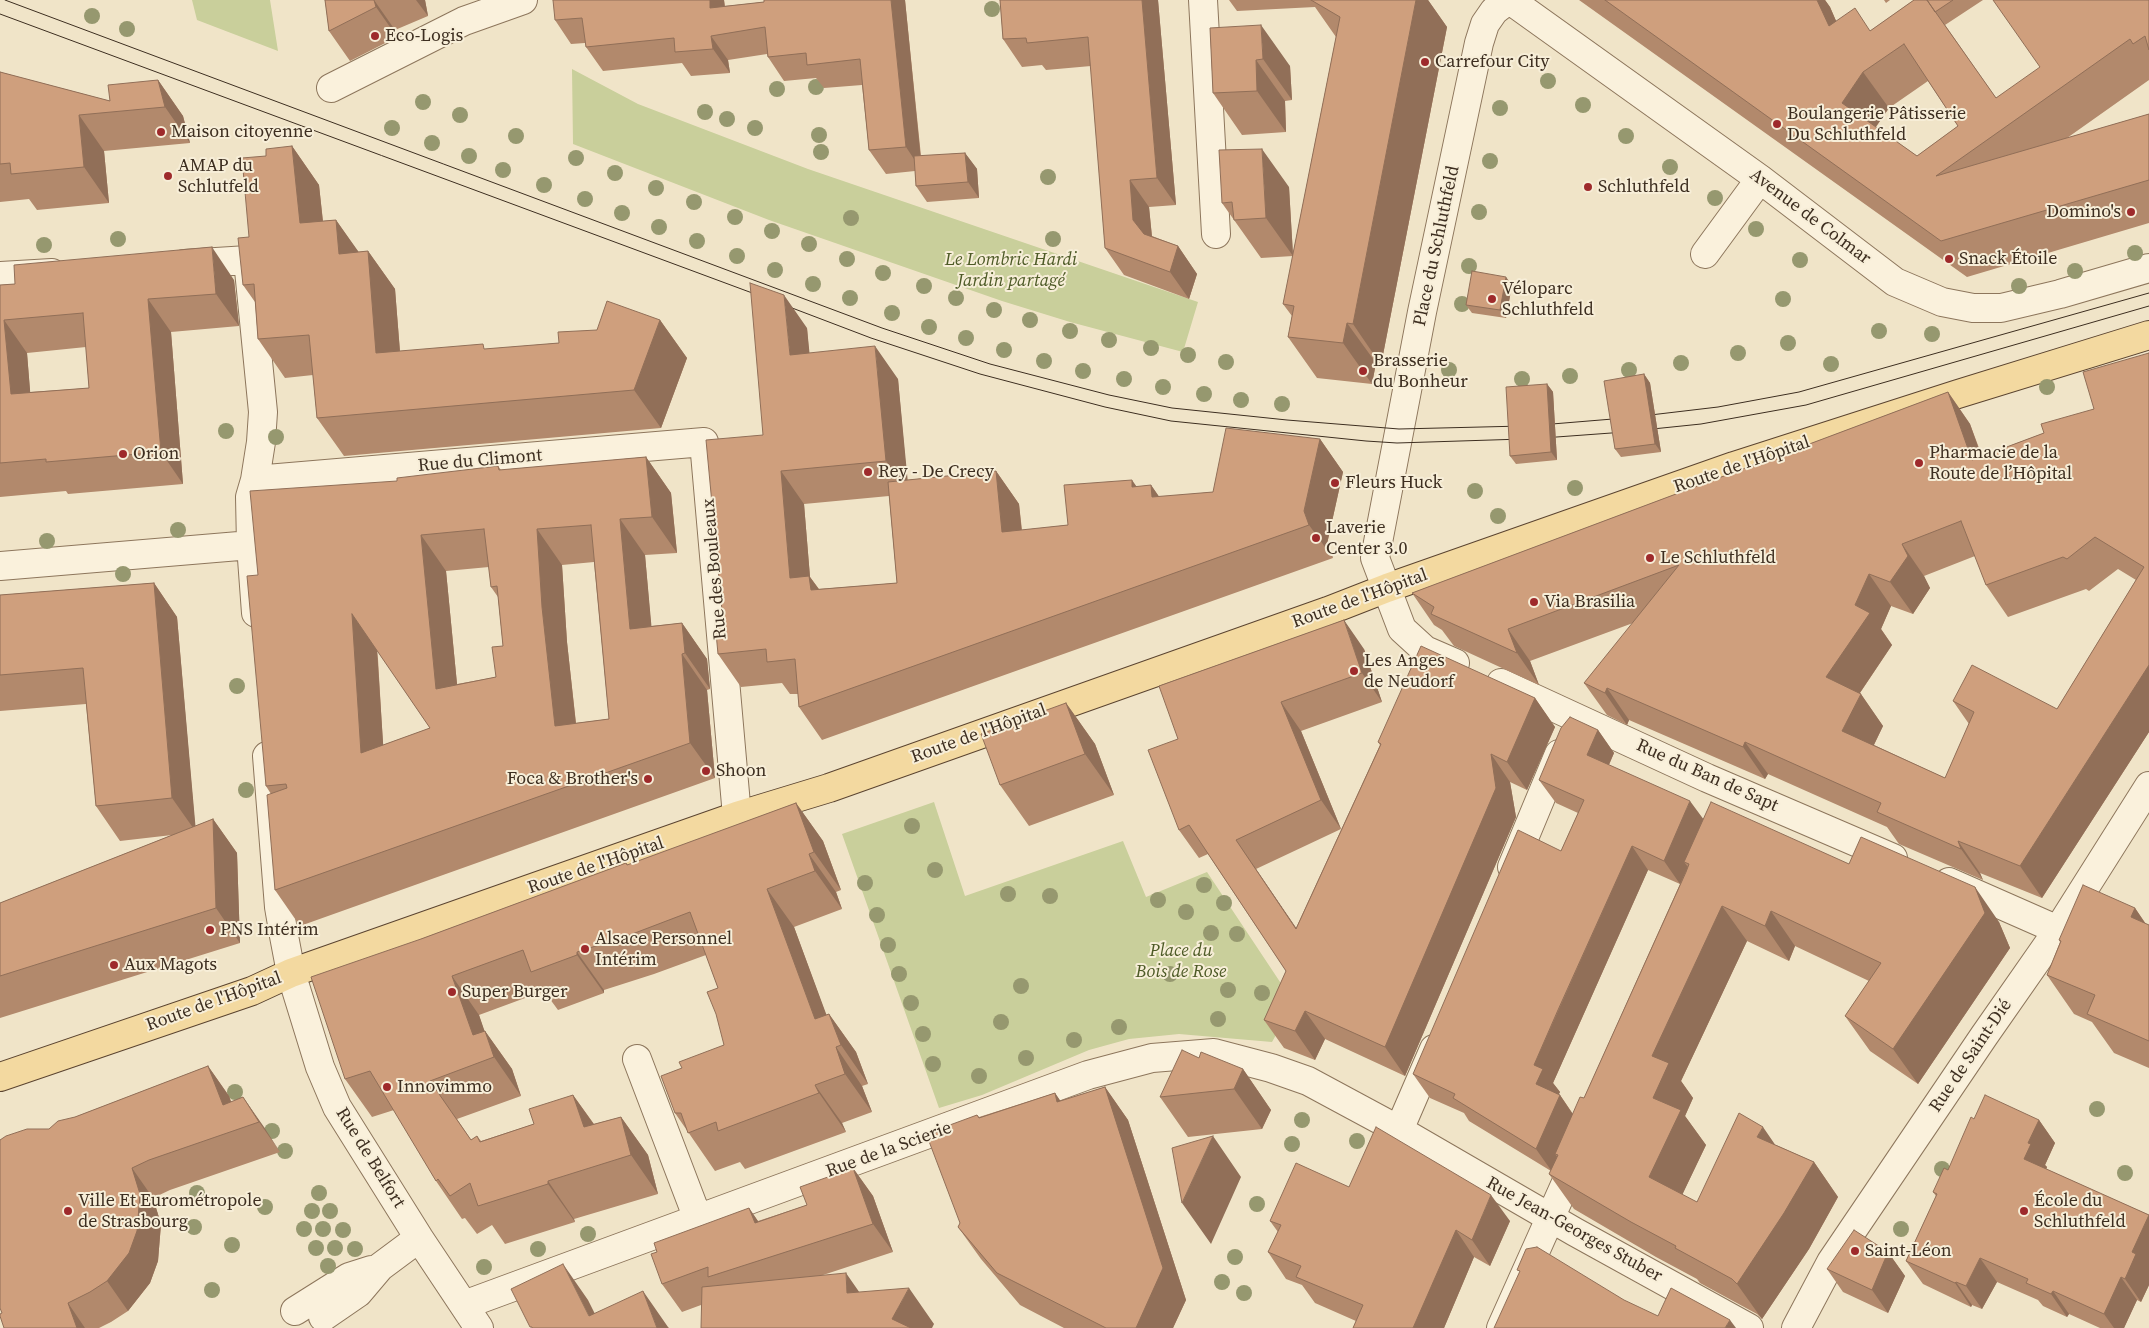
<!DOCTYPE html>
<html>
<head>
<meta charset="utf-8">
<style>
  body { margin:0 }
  canvas { display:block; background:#f0e4c8 }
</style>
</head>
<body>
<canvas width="2149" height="1328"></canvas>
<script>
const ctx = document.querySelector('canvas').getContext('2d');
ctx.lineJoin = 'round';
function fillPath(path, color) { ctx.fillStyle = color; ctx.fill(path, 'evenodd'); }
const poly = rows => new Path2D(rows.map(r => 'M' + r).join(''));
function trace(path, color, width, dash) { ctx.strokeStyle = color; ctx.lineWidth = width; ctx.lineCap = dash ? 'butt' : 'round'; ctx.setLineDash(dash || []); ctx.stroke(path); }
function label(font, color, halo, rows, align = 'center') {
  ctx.font = font + ' "Source Serif 4",serif'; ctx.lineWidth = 4; ctx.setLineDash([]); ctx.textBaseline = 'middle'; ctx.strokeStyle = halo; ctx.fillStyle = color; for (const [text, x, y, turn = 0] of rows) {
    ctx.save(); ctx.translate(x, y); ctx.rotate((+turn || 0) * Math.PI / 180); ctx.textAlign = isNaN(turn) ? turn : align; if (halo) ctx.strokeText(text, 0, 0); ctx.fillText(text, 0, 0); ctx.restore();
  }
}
const green = poly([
  [192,0,270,0,278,51,197,20],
  [572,69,638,104,808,169,1198,302,1183,352,1070,322,1002,301,769,220,573,144],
  [934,802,965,896,1123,841,1146,897,1207,872,1294,1003,1272,1042,1179,1034,1129,1039,1089,1050,982,1095,939,1108,842,834]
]);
const minor = poly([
  [1203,0,1216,234],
  [1510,0,1760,179,1895,282,1942,302,1973,308,2001,308,2060,294,2149,268],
  [331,88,464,21,523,0],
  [1705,254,1760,179],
  [184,264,248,260,263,412,261,442,255,480,250,497,251,545,256,613],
  [0,276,52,273],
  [255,480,704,442,737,816],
  [0,566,251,545],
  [1455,663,1425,650,1402,629,1375,558,1422,312,1479,43,1485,24,1494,11,1508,0],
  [1501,683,1707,778,1893,858],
  [267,756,279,907,284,936,291,973,320,1067,337,1107,419,1238,479,1328],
  [1512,867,1559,754],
  [1949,882,2058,930],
  [637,1059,698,1219],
  [1399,1130,1434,1049],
  [464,1305,1088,1075,1152,1058,1214,1053,1271,1068,1308,1081,1399,1130,1575,1232,1749,1328],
  [295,1311,349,1277,371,1270],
  [323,1317,358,1293,380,1267,419,1238],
  [1501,1328,1577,1158],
  [1796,1328,1831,1262,1984,1036,2058,930,2149,786]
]);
const major = poly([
  [0,1077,252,991,291,973,737,816,829,788,1328,611,1387,588,1734,466,1958,394,2149,335]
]);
const tram = poly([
  [5,0,882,328,990,364,1109,395,1172,408,1287,420,1399,429,1523,426],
  [0,14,763,297],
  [779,303,871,338,980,374,1105,407,1171,421,1366,441,1397,443,1523,439],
  [1642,416,1718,407,1799,392,2149,293],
  [1540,425,1625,418],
  [1643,430,1701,424,1806,405,2149,306],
  [1543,438,1625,432]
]);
const trees = [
  [992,9],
  [92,16],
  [127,29],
  [1548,81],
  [816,87],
  [777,89],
  [423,102],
  [1583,105],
  [1500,108],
  [705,112],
  [460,115],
  [727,119],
  [392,128],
  [755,128],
  [819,135],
  [516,136],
  [1626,136],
  [432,143],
  [821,152],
  [469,156],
  [576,158],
  [1490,161],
  [1670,167],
  [503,170],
  [615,173],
  [1048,177],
  [544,185],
  [656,188],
  [1715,198],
  [585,199],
  [694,202],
  [1479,212],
  [622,213],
  [735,217],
  [851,218],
  [659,227],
  [1756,229],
  [772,231],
  [118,239],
  [1053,239],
  [697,241],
  [809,244],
  [44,245],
  [2135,253],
  [737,256],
  [847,259],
  [1800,260],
  [1469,266],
  [775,270],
  [2075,271],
  [883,273],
  [813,284],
  [924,286],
  [2019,286],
  [850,298],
  [956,298],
  [1783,299],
  [1462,304],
  [994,310],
  [892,313],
  [1030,320],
  [929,327],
  [1070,331],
  [1879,331],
  [1932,334],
  [966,338],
  [1109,340],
  [1788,343],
  [1151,348],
  [1004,350],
  [1738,353],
  [1188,355],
  [1044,361],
  [1226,362],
  [1681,363],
  [1831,364],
  [1449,370],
  [1629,370],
  [1083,371],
  [1570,376],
  [1124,379],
  [1522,379],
  [1163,387],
  [2047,387],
  [1204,394],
  [1241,400],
  [1282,404],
  [226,431],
  [276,437],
  [1575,488],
  [1475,491],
  [1498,516],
  [178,530],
  [47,541],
  [123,574],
  [237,686],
  [246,790],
  [912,826],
  [935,870],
  [865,883],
  [1204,885],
  [1008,894],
  [1050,896],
  [1158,900],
  [1224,903],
  [1186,912],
  [877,915],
  [1211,933],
  [1237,934],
  [888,945],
  [899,974],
  [1170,974],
  [1021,986],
  [1228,990],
  [1262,993],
  [911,1003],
  [1218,1019],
  [1001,1022],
  [1119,1027],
  [923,1034],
  [1074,1040],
  [1026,1058],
  [933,1064],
  [979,1076],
  [235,1092],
  [2097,1109],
  [1302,1120],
  [272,1131],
  [1357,1141],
  [1292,1144],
  [285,1151],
  [1942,1169],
  [2125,1173],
  [197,1193],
  [319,1193],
  [1257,1204],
  [265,1207],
  [312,1211],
  [330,1211],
  [194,1227],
  [304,1229],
  [323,1229],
  [1901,1229],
  [343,1230],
  [588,1234],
  [232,1245],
  [316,1248],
  [335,1248],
  [355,1249],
  [538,1249],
  [1235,1257],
  [328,1266],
  [484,1267],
  [1222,1282],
  [212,1290],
  [1244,1293]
];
const wall = poly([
  [325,0,425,0,428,16,395,30,397,37,350,61,329,31],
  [724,0,725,6,764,2,764,0,905,0,921,156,965,153,977,169,979,198,927,202,916,186,915,171,886,174,869,150,862,85,824,88,816,78,784,81,768,57,767,54,728,60,730,73,691,76,682,63,603,71,586,47,585,43,571,44,555,20],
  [1000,0,1158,0,1176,205,1149,207,1152,236,1178,246,1197,274,1189,299,1124,275,1105,248,1091,66,1046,70,1042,65,1022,67,1003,39],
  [1229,0,1428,0,1447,27,1381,365,1376,363,1372,384,1317,378,1288,337,1292,316,1283,304,1293,256,1261,258,1222,203,1289,187,1293,254,1336,37,1315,7,1237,11],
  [1579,0,1825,0,1830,7,1836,21,1870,31,1914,0,1983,0,1945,25,1996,98,2149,0,2149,80,2067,138,2149,114,2149,223,1967,277],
  [1928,81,1958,126,1917,156,1876,127,1889,108],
  [1884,0,1890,0,1886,3],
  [1210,28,1290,66,1292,100,1285,101,1286,132,1242,135,1213,93],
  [0,72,110,101,158,80,183,116,190,143,104,151,109,203,37,210,29,199,0,202],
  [292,146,319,185,323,221,336,220,358,252,368,251,395,289,400,351,487,349,559,343,597,330,660,320,687,358,661,428,344,456,317,418,313,375,285,378,258,339,255,302,243,285,266,156],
  [234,280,239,326,171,332,183,484,68,494,66,491,0,497,0,285,15,284],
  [86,347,89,388,30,392,27,353],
  [1512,285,1506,318,1472,313,1466,305],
  [807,328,809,353,898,379,907,480,996,471,1019,504,1022,530,1068,525,1136,487,1151,485,1159,497,1213,492,1320,439,1343,472,1327,544,1333,558,822,740,799,707,798,694,790,694,782,683,741,687,718,654,723,621,763,435],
  [889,496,897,583,819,589,810,577,804,504],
  [2149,353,2149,732,2042,898,1980,873,1983,880,1899,844,1887,827,1768,774,1765,779,1629,720,1627,725,1607,715,1584,683,1633,623,1530,661,1539,685,1454,646,1442,630,1434,625,1412,593,1948,392,1970,424,1982,456,2044,433,2094,409],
  [1975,556,1986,585,2008,617,2086,589,2089,591,2118,569,2136,580,2057,709,1953,701,1969,724,1945,778,1874,745,1883,726,1860,693,1892,645,1881,629,1891,606,1913,614,1930,588,1924,576],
  [1644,374,1650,383,1661,452,1621,457,1615,449],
  [1547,384,1553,392,1557,460,1516,464,1510,456],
  [646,457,671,493,677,553,645,555,651,626,682,623,707,659,710,689,707,690,715,778,300,926,275,890,271,794,266,786,258,575,397,481,498,466,501,470],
  [594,562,609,719,576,723,567,642,562,565],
  [489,567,491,587,498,597,503,646,496,677,457,684,446,571],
  [377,650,430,728,383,745,378,659],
  [154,583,177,617,195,826,213,819,237,853,240,943,0,1018,0,903,172,835,120,841,96,806,86,704,0,711,0,595],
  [1364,649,1382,702,1301,731,1341,829,1256,869,1296,928,1380,745,1378,742,1535,698,1555,727,1527,790,1510,782,1516,817,1405,1076,1325,1039,1315,1060,1284,1048,1264,1020,1286,971,1208,854,1199,858,1179,830,1178,739],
  [1066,703,1095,744,1114,795,1029,826,1000,785],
  [1598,730,1614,753,1609,765,1703,819,1849,864,1999,922,2010,948,1918,1084,1870,1051,1845,1016,1869,981,1795,946,1789,961,1747,941,1681,1081,1693,1098,1685,1116,1706,1145,1682,1195,1697,1202,1776,1145,1814,1162,1838,1197,1809,1249,1762,1319,1757,1314,1700,1283,1697,1279,1656,1257,1574,1209,1549,1174,1551,1171,1469,1121,1464,1113,1430,1098,1413,1074,1561,851,1578,813,1556,803,1539,780],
  [1648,870,1680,884,1584,1098,1573,1114,1560,1095,1558,1095,1560,1092,1553,1083],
  [796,803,823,841,841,890,836,892,842,909,794,927,826,1015,829,1014,856,1052,868,1084,862,1086,872,1112,842,1123,846,1132,794,1151,745,1169,740,1162,715,1171,675,1113,682,1068,724,1045,718,988,706,955,654,974,604,990,604,993,558,1010,544,991,479,1015,484,1031,485,1031,512,1069,521,1096,457,1119,471,1140,477,1136,481,1141,534,1124,573,1095,594,1124,621,1117,648,1155,658,1194,574,1219,575,1222,505,1244,492,1225,477,1234,465,1218,462,1219,436,1181,394,1110,372,1117,345,1079,421,939,626,863,628,865],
  [2135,908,2146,924,2149,925,2149,1068,2114,1053,2092,1022,2074,1014,2047,975,2060,942,2059,940],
  [1199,1058,1243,1069,1271,1110,1262,1129,1188,1137,1160,1097],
  [208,1066,229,1096,231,1102,243,1097,280,1152,170,1190,153,1198,161,1224,158,1261,150,1283,128,1311,111,1322,99,1328,4,1328,2,1313,49,1129,75,1117],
  [1105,1087,1128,1120,1186,1300,1173,1328,1064,1328,1020,1305,981,1259,958,1227,960,1223,940,1131,977,1115,979,1117,1055,1093,1060,1101],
  [1974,1119,2039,1120,2055,1143,2045,1165,2047,1167,2046,1169,2149,1215,2149,1285,2141,1302,2137,1300,2124,1328,2100,1328,2069,1314,2067,1317,2043,1306,2038,1300,1997,1282,1982,1309,1972,1305,1971,1307,1923,1284,1906,1261,1936,1196,1933,1192,1948,1170],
  [853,1168,873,1196,893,1252,820,1276,934,1324,701,1305,682,1312,662,1284,749,1208,758,1221,807,1205],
  [1349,1187,1510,1221,1490,1266,1474,1257,1444,1328,1353,1328,1356,1321,1315,1303,1302,1285,1286,1279,1268,1252,1278,1232,1270,1221],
  [1888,1252,1905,1276,1888,1313,1843,1292,1827,1269]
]);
const shadedWall = poly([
  [374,0,395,30,397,37,376,7],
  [416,0,425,0,428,16],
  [710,0,724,0,727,32,710,8],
  [891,0,905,0,922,171,906,147],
  [1142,0,1158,0,1176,205,1157,178],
  [1416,0,1428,0,1447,27,1381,365,1353,324],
  [1817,0,1825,0,1830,7,1854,62,1829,26],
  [1261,25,1290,66,1292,100,1263,59],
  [711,36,728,60,730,73,713,49],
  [1256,60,1285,101,1286,132,1257,91],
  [1863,72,1889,108,1867,139,1842,103],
  [158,80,183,116,190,143,165,107],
  [79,115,104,151,109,203,84,167],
  [292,146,319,185,327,261,300,223],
  [1262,149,1289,187,1293,256,1266,218],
  [965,153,977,169,979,198,968,182],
  [1130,180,1149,207,1153,248,1133,220],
  [336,220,363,258,339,254],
  [1178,246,1197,274,1189,299,1170,272],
  [212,247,234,280,239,326,216,294],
  [368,251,395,289,403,391,376,353],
  [1506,277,1512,285,1506,318,1500,310],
  [784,295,807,328,813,388,790,355],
  [148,299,171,332,183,484,161,452],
  [4,320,27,353,33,426,11,394],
  [660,320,687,358,661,428,634,390],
  [1347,323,1376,363,1372,384,1343,343],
  [875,346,898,379,909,494,886,461],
  [1644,374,1650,383,1661,452,1655,444],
  [1547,384,1553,392,1557,460,1551,452],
  [1948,392,1970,424,1994,492,1972,460],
  [1320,439,1343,472,1327,544,1333,558,1309,525,1304,511],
  [646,457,671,493,677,553,652,517],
  [781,471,804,504,810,577,833,609,790,578],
  [996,471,1019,504,1025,565,1002,532],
  [1132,480,1155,513,1132,487],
  [1151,485,1174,518,1152,497],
  [620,519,645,555,655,665,630,629],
  [537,529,562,565,567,642,580,762,555,726,542,607],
  [421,535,446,571,461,725,436,689],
  [1902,544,1924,576,1930,588,1913,614,1890,582],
  [1869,574,1891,606,1881,629,1892,645,1849,709,1826,677,1855,605],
  [154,583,177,617,196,832,172,798],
  [352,614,377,650,386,788,361,753],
  [1344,620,1364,649,1382,702,1362,673],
  [682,623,707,659,710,689,685,653],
  [1508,629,1530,661,1539,685,1517,653],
  [682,654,707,690,715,778,690,743],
  [2149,665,2149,732,2042,898,2020,866],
  [1607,688,1629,720,1627,725,1605,693],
  [1861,694,1883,726,1865,763,1842,731],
  [1535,698,1555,727,1527,790,1507,762],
  [1281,702,1301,731,1341,829,1321,800],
  [1066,703,1095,744,1114,795,1085,754],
  [1598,730,1614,753,1603,778,1587,755],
  [1745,742,1768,774,1765,779,1743,747],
  [1491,754,1510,782,1516,817,1405,1076,1385,1047],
  [1690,801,1707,824,1684,862,1688,867,1680,884,1664,861],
  [796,803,823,841,841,890,814,852],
  [213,819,237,853,240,943,216,908],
  [1236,840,1256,869,1316,957,1296,929],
  [1958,841,1980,873,1983,880,1961,849],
  [1632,846,1648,870,1553,1083,1560,1092,1552,1108,1536,1084,1534,1065],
  [809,854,836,892,842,909,815,871],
  [1975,887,1999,922,2010,948,1918,1084,1893,1049],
  [767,889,794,927,838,1046,836,1047,862,1086,872,1112,845,1074,815,1019],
  [1722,906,1747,941,1681,1081,1693,1098,1685,1116,1706,1145,1674,1212,1649,1177,1652,1056],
  [2135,908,2149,929,2131,917],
  [1771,911,1795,946,1789,961,1765,926],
  [577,952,604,990,604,993,577,955],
  [452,976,479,1015,494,1058,473,1035],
  [1305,1011,1325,1039,1315,1060,1295,1031],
  [829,1014,856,1052,868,1084,841,1045],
  [485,1031,512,1069,521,1096,494,1057],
  [208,1066,229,1096,241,1128,223,1105],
  [1243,1069,1271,1110,1262,1129,1234,1089],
  [815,1085,842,1123,846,1132,819,1093],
  [1105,1087,1128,1120,1186,1300,1173,1328,1136,1328],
  [1055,1093,1077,1125,1057,1102],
  [573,1095,600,1133,584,1127],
  [1560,1095,1576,1119,1558,1155,1555,1154,1559,1159,1553,1173,1536,1149],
  [243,1097,264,1127,280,1152,259,1122],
  [621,1117,648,1155,658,1194,631,1155],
  [2039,1120,2055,1143,2045,1165,2047,1167,2041,1183,2024,1159,2028,1143],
  [1763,1127,1787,1162,1757,1137],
  [1213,1136,1241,1177,1211,1244,1182,1203],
  [1814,1162,1838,1197,1809,1249,1762,1319,1737,1284],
  [132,1168,153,1198,161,1224,158,1261,150,1283,128,1311,107,1281],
  [853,1168,873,1196,893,1252,873,1224],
  [548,1181,574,1219,575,1222,548,1184],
  [1491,1195,1510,1221,1490,1266,1472,1240],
  [749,1208,768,1236,755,1223],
  [2149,1215,2149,1285,2141,1302,2125,1279,2132,1252],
  [1456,1230,1474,1257,1444,1328,1413,1328],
  [1888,1252,1905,1276,1888,1313,1872,1290],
  [1980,1258,1997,1282,1982,1309,1966,1286],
  [563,1264,588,1300,602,1328,589,1316],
  [846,1273,871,1309,847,1293],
  [2121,1277,2137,1300,2124,1328,2114,1328,2104,1314],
  [1956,1282,1972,1305,1971,1307,1955,1283],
  [909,1288,934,1324,932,1328,898,1328,892,1319],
  [643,1291,668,1327,669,1328,657,1328],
  [2053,1291,2069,1314,2067,1317,2051,1294],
  [68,1303,85,1328,77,1328],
  [1730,1320,1736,1328,1725,1328]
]);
const building = poly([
  [325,0,374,0,376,7,329,31,325,0],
  [553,0,710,0,710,8,764,2,764,0,891,0,906,147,869,150,860,59,807,65,806,53,768,57,765,27,711,36,713,49,675,52,674,38,586,47,582,18,555,20,553,0],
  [1000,0,1142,0,1157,178,1130,180,1133,220,1144,234,1178,246,1170,272,1105,248,1088,37,1027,43,1026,38,1003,39,1000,0],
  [1311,0,1416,0,1353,324,1347,323,1343,343,1288,337,1294,306,1283,304,1340,17,1311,0],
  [1605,0,1817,0,1829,26,1855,8,1870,31,1914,0,1927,0,1996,98,2040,67,1993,0,2149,0,2149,50,2145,36,2133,44,2130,39,1936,176,2149,114,2149,180,1941,241,1605,0],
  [1904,44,1958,126,1917,156,1842,103,1863,72,1904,44],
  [1927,0,1953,0,1935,12,1927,0],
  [1261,25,1263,59,1256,60,1257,91,1213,93,1210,28,1261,25],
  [0,72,110,101,108,85,158,80,165,107,79,115,84,167,11,174,10,163,0,164,0,72],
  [292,146,300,223,336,220,339,254,368,251,376,353,483,344,484,349,559,343,558,332,597,330,607,301,660,320,634,390,317,418,309,335,258,339,254,284,243,285,238,238,249,237,242,158,266,156,266,149,292,146],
  [1262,149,1266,218,1234,220,1232,202,1222,203,1219,150,1262,149],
  [965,153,968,182,916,186,914,156,965,153],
  [212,247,216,294,148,299,161,452,46,462,46,459,0,463,0,285,15,284,14,265,212,247],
  [83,313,89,388,11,394,4,320,83,313],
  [1472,271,1506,277,1500,310,1466,305,1472,271],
  [750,283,784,295,790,355,875,346,886,461,781,471,790,578,809,576,811,590,897,583,888,482,996,471,1002,532,1068,525,1064,485,1132,480,1132,487,1151,485,1152,497,1213,492,1226,428,1320,439,1304,511,1309,525,799,707,795,659,767,662,766,649,718,654,715,622,723,621,706,440,763,435,750,283],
  [2149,353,2149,665,2020,866,1958,841,1961,849,1877,812,1881,803,1745,742,1743,747,1607,688,1605,693,1584,683,1679,565,1508,629,1517,653,1431,614,1434,607,1412,593,1948,392,1972,460,2044,433,2041,424,2094,409,2083,372,2149,353],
  [1961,521,1986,585,2063,557,2067,559,2095,537,2144,567,2057,709,1972,665,1953,701,1974,712,1945,778,1842,731,1861,694,1826,677,1870,613,1855,605,1869,574,1890,582,1908,556,1902,544,1961,521],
  [1644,374,1655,444,1615,449,1604,381,1644,374],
  [1547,384,1551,452,1510,456,1506,387,1547,384],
  [646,457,652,517,620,519,630,629,682,623,685,653,682,654,690,743,275,890,267,795,287,788,286,784,266,786,247,576,258,575,250,491,397,481,397,478,498,466,499,470,646,457],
  [591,525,609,719,555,726,542,607,537,529,591,525],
  [484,529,491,587,497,586,503,646,492,647,496,677,436,689,421,535,484,529],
  [352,614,430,728,361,753,352,614],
  [154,583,172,798,96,806,83,668,0,675,0,595,154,583],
  [1344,620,1362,673,1281,702,1321,800,1236,840,1296,929,1381,744,1378,742,1421,646,1535,698,1507,762,1491,754,1496,788,1385,1047,1305,1011,1295,1031,1264,1020,1286,971,1189,825,1179,830,1148,750,1178,739,1159,686,1344,620],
  [1066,703,1085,754,1000,785,981,734,1066,703],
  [1570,717,1598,730,1587,755,1690,801,1664,861,1632,846,1558,1010,1534,1065,1543,1069,1536,1084,1560,1095,1536,1149,1453,1098,1455,1094,1413,1074,1518,830,1561,851,1584,800,1539,780,1561,728,1570,717],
  [1711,802,1849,864,1861,837,1975,887,1985,913,1893,1049,1845,1016,1881,963,1771,911,1765,926,1722,906,1652,1056,1669,1063,1653,1098,1681,1110,1649,1177,1697,1202,1739,1113,1763,1127,1757,1137,1814,1162,1784,1213,1737,1284,1732,1279,1675,1248,1676,1246,1631,1222,1549,1174,1558,1155,1555,1154,1580,1097,1584,1098,1686,872,1689,864,1684,862,1711,802],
  [796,803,814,852,809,854,815,871,767,889,815,1019,829,1014,841,1045,836,1047,845,1074,815,1085,819,1093,718,1131,716,1122,688,1133,681,1113,675,1113,661,1076,682,1068,679,1062,724,1045,716,1014,707,992,718,988,690,912,627,936,577,952,577,955,531,972,523,950,452,976,473,1035,485,1031,494,1057,430,1081,471,1140,477,1136,480,1142,534,1124,529,1109,573,1095,584,1127,621,1117,631,1155,548,1181,548,1184,478,1206,470,1183,450,1196,438,1179,436,1181,370,1071,345,1079,311,977,421,939,626,863,627,865,796,803],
  [213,819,216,908,0,976,0,903,213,819],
  [2083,885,2135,908,2131,917,2149,925,2149,1041,2087,1014,2095,995,2047,975,2061,941,2059,940,2083,885],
  [1182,1050,1199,1058,1201,1052,1243,1069,1234,1089,1160,1097,1182,1050],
  [208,1066,223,1105,243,1097,259,1122,149,1160,132,1168,140,1194,137,1231,129,1253,107,1281,90,1292,68,1303,77,1328,4,1328,0,1316,0,1314,2,1313,0,1308,0,1140,6,1136,27,1129,49,1129,58,1121,75,1117,208,1066],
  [1105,1087,1163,1268,1136,1328,1106,1328,997,1273,958,1227,960,1223,927,1136,940,1131,939,1129,977,1115,979,1118,1055,1093,1057,1102,1105,1087],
  [1985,1095,2039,1120,2028,1143,2031,1144,2024,1159,2149,1215,2132,1252,2136,1254,2125,1279,2121,1277,2104,1314,2053,1291,2051,1294,2026,1283,2028,1279,1980,1258,1966,1286,1956,1282,1955,1283,1906,1261,1937,1194,1933,1192,1944,1168,1948,1170,1971,1117,1974,1119,1985,1095],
  [1376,1127,1491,1195,1472,1240,1456,1230,1413,1328,1353,1328,1363,1305,1296,1277,1301,1266,1268,1252,1281,1225,1270,1221,1296,1163,1349,1187,1376,1127],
  [1213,1136,1182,1203,1172,1148,1213,1136],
  [853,1168,873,1224,708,1277,708,1267,662,1284,651,1254,657,1252,654,1243,749,1208,755,1223,807,1205,800,1187,853,1168],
  [1854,1230,1888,1252,1872,1290,1827,1269,1854,1230],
  [1537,1247,1624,1300,1658,1316,1671,1288,1730,1320,1725,1328,1494,1328,1520,1271,1517,1270,1526,1249,1537,1247],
  [563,1264,589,1316,643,1291,657,1328,532,1328,532,1327,530,1327,511,1289,563,1264],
  [846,1273,847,1293,909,1288,892,1319,911,1328,701,1328,702,1287,846,1273]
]);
const markers = [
  [375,36,5,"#9e2a2b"],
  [1425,62,5,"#9e2a2b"],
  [1777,124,5,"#9e2a2b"],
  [161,132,5,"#9e2a2b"],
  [168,176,5,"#9e2a2b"],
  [1588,187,5,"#9e2a2b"],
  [2131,212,5,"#9e2a2b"],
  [1949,259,5,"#9e2a2b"],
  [1492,299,5,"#9e2a2b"],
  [1363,371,5,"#9e2a2b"],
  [123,454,5,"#9e2a2b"],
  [1919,463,5,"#9e2a2b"],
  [868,472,5,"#9e2a2b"],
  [1335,483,5,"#9e2a2b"],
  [1316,538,5,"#9e2a2b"],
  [1650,558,5,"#9e2a2b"],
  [1534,602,5,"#9e2a2b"],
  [1354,671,5,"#9e2a2b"],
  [706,771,5,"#9e2a2b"],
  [648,779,5,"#9e2a2b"],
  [210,930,5,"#9e2a2b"],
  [585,949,5,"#9e2a2b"],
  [114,965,5,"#9e2a2b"],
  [452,992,5,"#9e2a2b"],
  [387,1087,5,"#9e2a2b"],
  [68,1211,5,"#9e2a2b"],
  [2024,1211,5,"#9e2a2b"],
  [1855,1251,5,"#9e2a2b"]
];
const poiNames = [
  ["Eco-Logis",385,36],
  ["Carrefour City",1435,62],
  ["Boulangerie Pâtisserie",1787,114],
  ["Du Schluthfeld",1787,135],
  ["Maison citoyenne",171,132],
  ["AMAP du",178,166],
  ["Schlutfeld",178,187],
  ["Schluthfeld",1598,187],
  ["Domino's",2121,212,"right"],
  ["Snack Étoile",1959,259],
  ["Véloparc",1502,289],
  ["Schluthfeld",1502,310],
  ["Brasserie",1373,361],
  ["du Bonheur",1373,382],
  ["Pharmacie de la",1929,453],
  ["Route de l’Hôpital",1929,474],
  ["Orion",133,454],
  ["Rey - De Crecy",878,472],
  ["Fleurs Huck",1345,483],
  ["Laverie",1326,528],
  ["Center 3.0",1326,549],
  ["Le Schluthfeld",1660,558],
  ["Via Brasilia",1544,602],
  ["Les Anges",1364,661],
  ["de Neudorf",1364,682],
  ["Shoon",716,771],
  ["Foca & Brother's",638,779,"right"],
  ["PNS Intérim",220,930],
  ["Alsace Personnel",595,939],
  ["Intérim",595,960],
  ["Aux Magots",124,965],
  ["Super Burger",462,992],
  ["Innovimmo",397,1087],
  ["Ville Et Eurométropole",78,1201],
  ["de Strasbourg",78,1222],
  ["École du",2034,1201],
  ["Schluthfeld",2034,1222],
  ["Saint-Léon",1865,1251]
];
const streetNames = [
  ["Avenue de Colmar",1810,217,37],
  ["Place du Schluthfeld",1437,246,-78],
  ["Rue du Climont",480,461,-5],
  ["Route de l'Hôpital",1742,465,-19],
  ["Rue des Bouleaux",715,569,-95],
  ["Route de l'Hôpital",1360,599,-20],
  ["Route de l'Hôpital",979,734,-20],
  ["Rue du Ban de Sapt",1707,776,24],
  ["Route de l'Hôpital",596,866,-19],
  ["Route de l'Hôpital",214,1002,-20],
  ["Rue de Saint-Dié",1971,1056,-56],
  ["Rue de la Scierie",889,1150,-20],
  ["Rue de Belfort",370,1158,58],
  ["Rue Jean-Georges Stuber",1574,1230,29]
];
const parkNames = [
  ["Le Lombric Hardi",1011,260],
  ["Jardin partagé",1011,281],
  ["Place du",1181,951],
  ["Bois de Rose",1181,972]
];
fillPath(green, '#c9cf9b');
trace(minor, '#8d765c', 30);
trace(major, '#5b4430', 30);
trace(minor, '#faf1dc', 28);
trace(major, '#f3d9a0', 28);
trace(tram, '#3d2e20', 1);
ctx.fillStyle = '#96986f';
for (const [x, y] of trees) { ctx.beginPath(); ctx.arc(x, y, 8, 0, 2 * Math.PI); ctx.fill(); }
fillPath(wall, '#b2896c');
fillPath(shadedWall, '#916f58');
fillPath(building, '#cf9f7d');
trace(building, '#916f58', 1);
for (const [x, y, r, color] of markers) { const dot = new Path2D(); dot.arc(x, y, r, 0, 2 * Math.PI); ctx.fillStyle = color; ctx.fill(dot); trace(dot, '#f7eed8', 2); }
label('18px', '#3d2e20', '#f7eed8', poiNames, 'left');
label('18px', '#3d2e20', '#f7eed8', streetNames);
label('italic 18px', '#4d5a26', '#f7eed8', parkNames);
</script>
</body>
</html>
